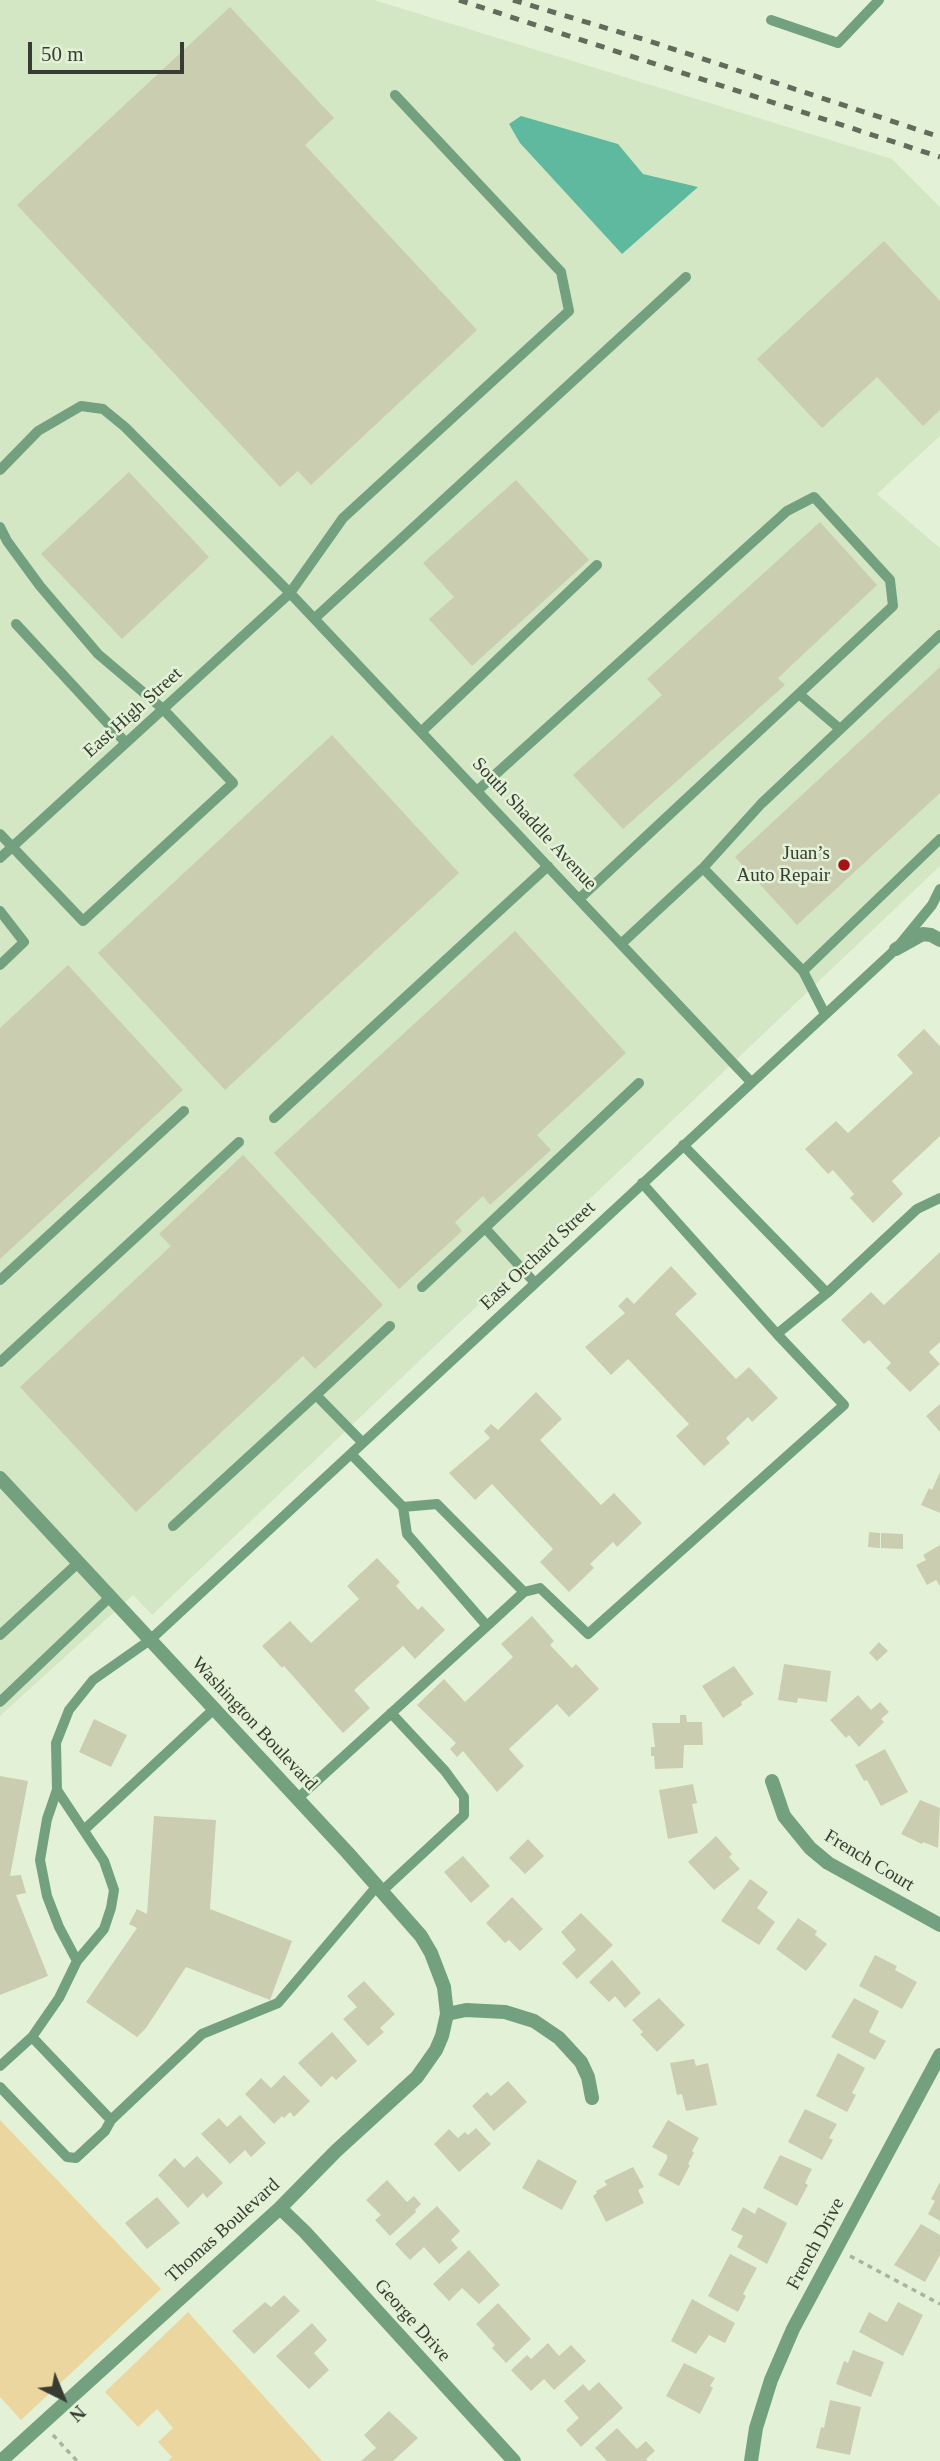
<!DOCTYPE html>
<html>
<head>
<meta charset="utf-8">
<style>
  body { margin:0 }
  #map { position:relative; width:940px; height:2461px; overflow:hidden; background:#e3f2d7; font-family:Georgia,serif }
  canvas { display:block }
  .north { position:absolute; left:28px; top:2363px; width:70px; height:70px; -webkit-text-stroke:5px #e3f2d7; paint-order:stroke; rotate:137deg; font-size:19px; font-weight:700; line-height:28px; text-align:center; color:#373d32 }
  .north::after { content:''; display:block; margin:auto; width:24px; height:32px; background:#373d32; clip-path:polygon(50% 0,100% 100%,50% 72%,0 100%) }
  .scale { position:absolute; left:28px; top:42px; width:156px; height:32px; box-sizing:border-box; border:4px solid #373d32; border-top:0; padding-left:9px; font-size:21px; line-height:24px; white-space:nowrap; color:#373d32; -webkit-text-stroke:5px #e3f2d7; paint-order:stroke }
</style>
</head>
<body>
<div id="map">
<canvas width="940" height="2461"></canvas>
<div class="north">N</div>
<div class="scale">50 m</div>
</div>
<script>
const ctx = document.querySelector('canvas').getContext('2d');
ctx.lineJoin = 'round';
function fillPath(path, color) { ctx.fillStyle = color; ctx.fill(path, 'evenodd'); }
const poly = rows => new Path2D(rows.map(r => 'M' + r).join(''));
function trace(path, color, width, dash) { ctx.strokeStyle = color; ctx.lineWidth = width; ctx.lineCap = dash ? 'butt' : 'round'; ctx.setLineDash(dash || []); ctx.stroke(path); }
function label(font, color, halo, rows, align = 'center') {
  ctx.font = font + ' Georgia,serif'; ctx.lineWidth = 5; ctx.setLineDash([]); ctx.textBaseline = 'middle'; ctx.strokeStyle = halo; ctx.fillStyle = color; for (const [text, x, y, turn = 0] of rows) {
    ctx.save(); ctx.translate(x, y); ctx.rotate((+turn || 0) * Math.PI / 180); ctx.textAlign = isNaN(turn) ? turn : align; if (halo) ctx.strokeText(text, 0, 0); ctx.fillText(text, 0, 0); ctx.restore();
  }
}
const built = poly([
  [0,0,374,0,892,159,940,207,940,436,877,494,940,548,940,866,152,1615,133,1595,0,1716]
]);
const green = poly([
  [0,2120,161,2289,21,2420,0,2397],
  [188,2312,322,2461,168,2461,172,2457,158,2442,173,2428,157,2409,138,2427,105,2392]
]);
const water = poly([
  [521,116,618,144,643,174,698,187,622,254,520,143,509,124]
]);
const building = poly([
  [230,7,334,118,305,145,477,330,311,485,298,471,280,487,17,205],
  [884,241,940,301,940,410,923,426,877,377,822,428,757,359],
  [129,472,209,557,122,639,41,554],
  [516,480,589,560,472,666,429,619,454,597,423,563],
  [820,522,877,585,778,678,785,685,623,829,573,775,662,695,647,679],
  [940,667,940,793,797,925,735,857],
  [332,735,459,873,225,1090,98,953],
  [515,931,626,1053,537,1135,551,1150,490,1205,483,1196,455,1222,462,1231,399,1289,274,1153],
  [68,965,183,1090,0,1259,0,1028],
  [924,1029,940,1046,940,1136,892,1181,903,1194,873,1223,850,1198,854,1194,833,1170,828,1174,805,1149,836,1121,848,1133,913,1073,897,1055],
  [243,1155,383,1305,315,1369,303,1356,136,1512,20,1387,171,1246,159,1234],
  [940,1252,940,1342,929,1352,940,1364,910,1392,886,1368,891,1363,869,1340,864,1344,841,1320,871,1292,884,1305],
  [671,1266,697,1294,675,1314,736,1379,749,1367,778,1398,752,1422,748,1417,726,1438,730,1443,704,1466,676,1436,689,1424,628,1359,611,1375,585,1347,625,1313,618,1306,627,1297,634,1304],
  [536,1392,562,1419,540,1440,601,1505,614,1493,642,1523,617,1547,613,1542,590,1564,594,1568,569,1592,540,1562,553,1549,492,1484,475,1500,449,1473,490,1438,484,1431,491,1424,498,1430],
  [940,1404,940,1432,926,1416],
  [940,1472,940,1513,921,1505,929,1488,932,1490],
  [869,1532,880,1533,880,1548,868,1547],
  [881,1533,903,1534,903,1549,881,1548],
  [940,1545,940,1586,936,1580,927,1585,916,1565,926,1560,923,1555],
  [377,1558,400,1582,396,1586,418,1610,422,1606,445,1630,415,1659,403,1646,354,1690,370,1708,343,1733,284,1666,282,1668,262,1646,290,1621,311,1643,359,1599,347,1586],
  [532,1616,554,1641,550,1645,572,1668,576,1664,599,1689,569,1717,557,1704,509,1749,524,1766,497,1792,463,1751,457,1757,450,1749,456,1743,417,1705,444,1679,465,1702,513,1657,501,1644],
  [879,1642,888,1651,877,1661,869,1653],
  [784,1664,831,1671,827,1702,798,1698,797,1703,778,1700],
  [734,1666,754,1694,741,1702,742,1705,723,1718,702,1686],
  [858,1695,871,1710,880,1702,889,1712,881,1719,884,1722,859,1747,849,1735,846,1738,830,1720],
  [680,1715,686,1715,687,1722,702,1722,703,1745,684,1745,683,1768,655,1769,654,1756,651,1756,651,1747,655,1747,652,1723,680,1723],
  [94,1719,127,1735,111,1767,79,1752],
  [885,1749,908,1792,881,1806,867,1780,864,1781,855,1765],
  [0,1776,28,1781,10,1876,21,1875,26,1893,16,1895,48,1976,0,1995],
  [693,1784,697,1803,692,1804,698,1833,668,1839,659,1790],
  [920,1800,940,1808,938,1848,923,1842,922,1844,901,1834],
  [154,1816,216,1820,210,1909,292,1941,270,2000,186,1967,146,2028,137,2037,86,2002,137,1928,129,1924,137,1909,147,1914],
  [716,1836,732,1854,729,1857,740,1869,714,1890,688,1862],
  [528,1839,544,1856,525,1874,509,1858],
  [463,1856,490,1886,471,1903,444,1872],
  [750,1879,768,1892,757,1908,775,1922,759,1945,721,1921],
  [512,1897,543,1929,520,1951,509,1940,505,1943,486,1923],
  [581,1913,613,1945,577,1979,562,1963,576,1950,561,1932],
  [798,1918,817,1931,815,1935,827,1944,806,1971,776,1949],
  [875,1955,897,1966,895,1970,917,1982,902,2009,859,1986],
  [612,1960,641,1993,625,2008,615,1996,609,2002,589,1982],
  [364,1981,395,2014,380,2028,384,2032,368,2046,343,2019,357,2007,347,1996],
  [659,1998,685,2025,657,2052,640,2034,643,2032,632,2020],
  [854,1998,879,2011,869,2032,886,2041,875,2060,831,2037],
  [332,2032,357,2061,336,2080,332,2076,321,2087,298,2063],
  [838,2053,865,2068,852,2093,856,2095,847,2112,816,2096],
  [694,2059,696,2066,708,2063,717,2105,686,2111,682,2094,677,2095,670,2063],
  [284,2075,310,2101,294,2117,290,2112,284,2118,282,2116,274,2124,245,2094,261,2078,271,2088],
  [508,2081,527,2102,494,2131,472,2106,487,2092,491,2096],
  [805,2109,837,2124,829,2138,833,2140,822,2160,788,2142],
  [240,2115,266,2143,251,2157,245,2150,230,2164,201,2134,219,2118,227,2127],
  [668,2120,699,2138,692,2151,694,2153,688,2164,690,2165,679,2186,658,2175,667,2159,667,2155,652,2147],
  [476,2128,491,2144,459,2172,434,2144,449,2129,458,2138,465,2132,468,2135],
  [780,2155,812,2169,805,2183,808,2185,797,2206,763,2188],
  [197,2156,223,2183,207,2198,203,2193,188,2208,158,2175,175,2158,184,2168],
  [538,2159,577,2181,562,2210,522,2188],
  [633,2167,644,2187,638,2190,644,2203,606,2222,593,2196,597,2193,596,2191,607,2185,604,2181],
  [387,2180,407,2202,414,2196,421,2204,415,2210,416,2212,390,2236,375,2220,381,2215,366,2200],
  [940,2182,940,2221,928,2214,935,2201,931,2199],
  [157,2197,180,2223,147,2249,125,2223],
  [437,2206,460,2231,451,2240,458,2248,439,2264,424,2247,410,2260,395,2244],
  [743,2207,755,2214,758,2207,787,2223,767,2264,737,2247,743,2236,731,2230],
  [921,2224,940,2235,940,2255,925,2282,894,2265],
  [469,2250,500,2285,479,2304,462,2288,449,2301,433,2284],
  [730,2254,757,2268,743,2294,746,2296,738,2312,708,2296],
  [284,2295,300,2311,254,2354,232,2331,265,2302,271,2307],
  [692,2299,735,2323,725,2343,709,2335,696,2354,671,2341],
  [898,2302,923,2315,903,2356,859,2332,869,2312,887,2322],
  [498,2303,531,2339,506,2363,492,2348,495,2345,476,2324],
  [312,2323,327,2340,314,2353,329,2370,309,2389,276,2356],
  [548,2343,559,2356,571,2345,586,2361,554,2390,544,2379,531,2391,511,2370,527,2355,531,2359],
  [853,2350,884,2362,871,2397,836,2384,844,2361,848,2363],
  [684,2363,715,2378,710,2386,713,2388,700,2414,666,2396],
  [599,2382,623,2408,581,2447,566,2430,579,2418,564,2401,583,2384,589,2391],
  [830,2400,861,2407,850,2455,816,2448,821,2427,824,2428],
  [389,2411,418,2438,393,2461,361,2461,376,2448,364,2435],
  [617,2428,637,2449,646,2441,655,2451,646,2459,648,2461,607,2461,595,2448]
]);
const path = poly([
  [850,2256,940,2304],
  [53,2435,77,2461]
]);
const service = poly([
  [771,20,838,43,879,0],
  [0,470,38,431,81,406,103,409,125,427,290,593,751,1082],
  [0,527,7,541,40,586,98,654,163,709,233,783,83,921,0,834],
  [315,618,686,277],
  [16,624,126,743],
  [799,694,840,729],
  [421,732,597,565],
  [477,791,787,511,814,497,890,580,893,606,579,899],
  [0,858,290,593,343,518,569,311,561,272,395,95],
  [0,911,24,942,0,965],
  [621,944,703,868],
  [803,971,703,868,761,804,940,635],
  [825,1014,803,971,940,839],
  [274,1118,548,866],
  [683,1145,827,1293],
  [485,1228,535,1283],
  [0,1280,184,1111],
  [422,1287,639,1083],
  [777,1334,827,1293,917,1209,940,1198],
  [0,1362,239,1142],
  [363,1443,316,1395,390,1326],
  [351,1454,403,1507,437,1504,524,1592,540,1588,588,1634,844,1405,777,1334,642,1183],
  [173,1526,316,1395],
  [487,1626,524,1592],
  [0,1635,78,1563],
  [0,1702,110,1597],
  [297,1799,487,1626,407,1534,403,1507],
  [85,1829,214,1709],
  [382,1891,464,1815,464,1797,445,1771,391,1713],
  [77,1961,59,1927,47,1896,40,1860,47,1819,57,1790,56,1743,69,1710,93,1680,150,1640,896,949,932,905,940,889],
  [0,2066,32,2037],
  [0,2087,67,2157,76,2158,105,2131,111,2120,32,2037,59,1998,77,1961,104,1929,111,1908,114,1890,104,1861,57,1790],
  [111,2120,202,2034,278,2003,377,1886]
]);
const minor = poly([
  [896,949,923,934,931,935,940,940],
  [0,1478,347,1852,421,1936,431,1953,444,1987,447,2014,442,2036,436,2050,417,2077,336,2151,280,2208,1,2461],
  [772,1781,784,1816,810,1848,828,1863,940,1925],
  [447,2014,466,2010,505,2012,534,2021,559,2038,581,2062,588,2077,592,2098],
  [280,2208,305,2232,514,2461],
  [751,2461,756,2428,771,2380,793,2329,940,2055]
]);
const rail = poly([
  [459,0,940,157],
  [513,0,649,41,940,137]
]);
const markers = [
  [844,865,7,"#a71313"]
];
const streetNames = [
  ["East High Street",133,713,-42],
  ["South Shaddle Avenue",534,824,47],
  ["East Orchard Street",538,1256,-43],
  ["Washington Boulevard",254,1724,47],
  ["French Court",869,1861,31],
  ["Thomas Boulevard",223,2231,-42],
  ["French Drive",816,2244,-62],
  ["George Drive",412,2321,48]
];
const poiNames = [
  ["Juan’s",830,854],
  ["Auto Repair",830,876]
];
fillPath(built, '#d4e7c5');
fillPath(green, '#ebd69f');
fillPath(water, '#5eb99e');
fillPath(building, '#cbcdb0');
trace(path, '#a8b49e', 3.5, [5, 5]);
trace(service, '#73a07e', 10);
trace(minor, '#73a07e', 14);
trace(rail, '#636b5c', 5, [9, 9]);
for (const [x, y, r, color] of markers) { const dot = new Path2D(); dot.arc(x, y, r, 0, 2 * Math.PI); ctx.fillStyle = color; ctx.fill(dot); trace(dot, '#e3f2d7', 2.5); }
label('19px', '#373d32', '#e3f2d7', streetNames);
label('19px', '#373d32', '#e3f2d7', poiNames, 'right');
</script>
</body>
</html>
